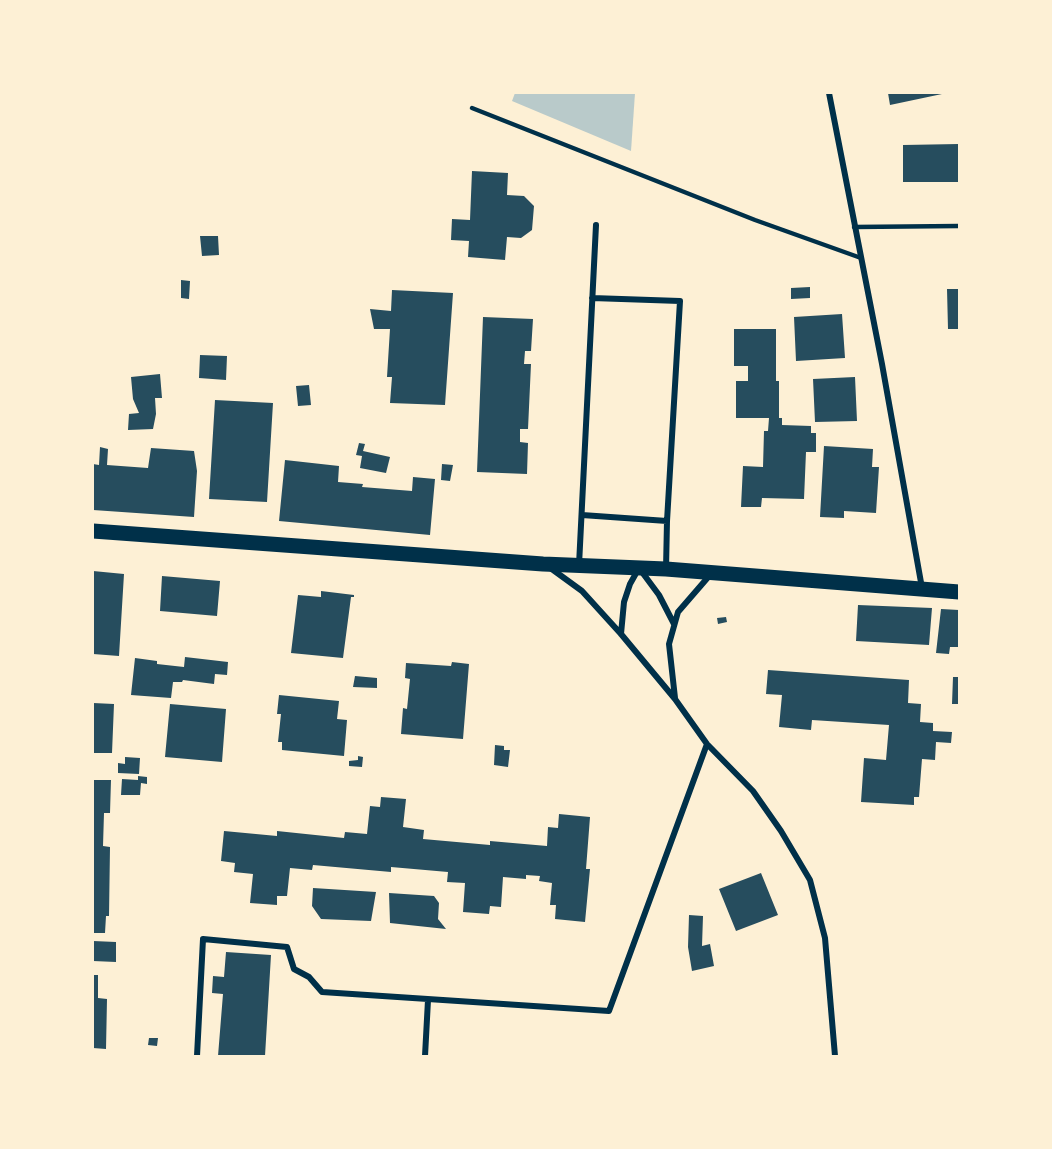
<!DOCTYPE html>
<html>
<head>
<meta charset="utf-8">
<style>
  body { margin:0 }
  #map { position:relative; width:1052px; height:1149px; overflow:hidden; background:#fdf0d5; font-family:Georgia,serif }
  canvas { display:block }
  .frame { position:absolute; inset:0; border:94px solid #fdf0d5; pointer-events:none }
</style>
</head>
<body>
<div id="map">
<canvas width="1052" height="1149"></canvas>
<div class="frame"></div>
</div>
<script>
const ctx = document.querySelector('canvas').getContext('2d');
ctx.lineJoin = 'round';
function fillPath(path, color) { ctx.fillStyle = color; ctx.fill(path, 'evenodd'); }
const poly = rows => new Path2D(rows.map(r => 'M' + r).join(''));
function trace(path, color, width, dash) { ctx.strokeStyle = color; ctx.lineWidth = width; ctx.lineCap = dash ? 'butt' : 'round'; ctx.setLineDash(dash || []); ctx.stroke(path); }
const green = poly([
  [515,93,635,93,631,151,512,101]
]);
const building = poly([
  [888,93,942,93,942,94,890,105],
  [959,144,959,182,903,182,903,145],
  [472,171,508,173,507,195,524,196,534,206,532,230,521,238,507,237,505,260,468,257,469,241,451,240,452,219,470,220],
  [200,236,218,236,219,255,202,256],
  [181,280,190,281,189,299,181,298],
  [810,287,810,298,791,299,791,288],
  [947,289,959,289,959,329,948,329],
  [392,290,453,293,445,405,390,403,392,377,387,377,390,329,374,329,370,309,391,311],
  [842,314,845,358,796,361,794,317],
  [483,317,533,319,531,351,525,351,524,364,531,364,528,429,520,429,520,442,528,443,527,474,477,472],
  [734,329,776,329,776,381,779,381,779,418,782,418,782,425,811,426,811,433,816,433,816,452,806,452,804,499,762,498,761,507,741,507,743,466,763,467,764,431,768,431,769,418,736,418,736,381,748,381,748,366,734,366],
  [200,355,227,356,226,380,199,378],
  [160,374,162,398,155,398,156,414,153,429,128,430,129,414,139,413,133,399,131,377],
  [855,377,857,421,815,422,813,379],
  [309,385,311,405,298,406,296,386],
  [215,400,273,403,267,502,209,499],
  [359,443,365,444,363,451,390,457,386,473,360,468,362,456,356,455],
  [824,446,873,449,872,467,879,467,876,513,844,511,844,518,820,517],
  [100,447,108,449,107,465,148,468,151,448,194,451,197,471,194,517,93,510,93,464,99,465],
  [285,460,339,466,338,482,363,484,362,487,412,491,413,477,435,479,430,535,279,521],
  [442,464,453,465,450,481,441,480],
  [93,571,124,574,119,656,93,654],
  [162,576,220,581,217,616,160,611],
  [321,591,354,595,354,597,351,597,343,658,291,653,298,595,321,597],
  [858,605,932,608,929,645,856,641],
  [941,609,959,610,959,647,950,647,949,654,936,653],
  [726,617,727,622,718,624,717,618],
  [185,657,228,662,227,675,215,674,214,684,183,680,182,682,173,682,171,698,131,695,135,658,157,661,157,664,184,667],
  [452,662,469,664,463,739,401,734,403,708,407,709,410,679,405,678,406,663,451,666],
  [768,670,909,680,908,703,921,704,920,722,933,723,933,731,952,732,951,743,936,742,935,760,922,759,919,797,914,797,914,805,861,802,864,758,886,760,889,725,812,720,811,730,779,727,782,695,766,694],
  [355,676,377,678,377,688,353,687],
  [953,677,959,677,959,704,952,704],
  [279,695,339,701,337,719,347,720,344,756,282,750,282,742,278,742,281,714,277,714],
  [93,703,114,704,112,753,93,753],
  [170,704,226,709,222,762,165,757],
  [495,745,504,746,504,750,510,750,508,767,494,765],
  [358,756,363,757,362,767,349,766,349,761,358,760],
  [125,757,140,758,139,774,118,773,118,763,125,764],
  [138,776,147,777,147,784,141,783,140,795,121,795,122,779,138,780],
  [93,780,111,780,110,813,104,813,103,846,110,847,109,916,106,916,105,933,93,933],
  [381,797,406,799,403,827,424,830,423,839,490,845,490,841,547,846,548,827,558,828,559,814,590,817,586,869,590,869,585,922,555,919,556,905,550,905,552,883,539,881,540,876,526,875,526,879,503,877,501,907,490,906,489,914,463,912,465,883,447,882,448,872,391,867,391,872,313,865,312,870,290,868,287,896,277,896,277,905,250,903,253,874,234,872,235,863,221,861,224,831,277,836,277,831,344,838,345,832,367,834,370,806,380,807],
  [761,873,778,915,736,931,719,889],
  [313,888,376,892,371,921,321,919,312,906],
  [389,893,434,896,439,903,438,919,446,929,390,923],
  [689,915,703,916,702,946,710,944,714,966,692,971,688,947],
  [93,941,116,942,116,962,93,961],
  [226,952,271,955,265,1056,218,1056,223,994,212,993,213,976,224,977],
  [93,975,98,975,98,998,107,999,106,1049,93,1048],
  [149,1038,158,1038,157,1046,148,1045]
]);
const service = poly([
  [472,108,755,220,861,258],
  [854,227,959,226]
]);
const minor = poly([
  [829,93,882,364,922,588],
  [592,298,680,301,667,521,666,569],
  [582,515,667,521],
  [579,565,596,225],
  [549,567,582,591,621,634,675,699,707,744,753,791,781,831,810,880,825,938,835,1056],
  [621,634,624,602,630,584,639,568,659,595,674,624],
  [675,698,669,644,678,612,710,575],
  [197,1056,203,939,287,947,294,969,309,977,322,992,609,1011,707,744],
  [425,1056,428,1000]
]);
const primary = poly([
  [93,531,543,564,666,569,959,592]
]);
fillPath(green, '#b9caca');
fillPath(building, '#264d5e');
trace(service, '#003049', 4.5);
trace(minor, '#003049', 6);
trace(primary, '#003049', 15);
</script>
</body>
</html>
